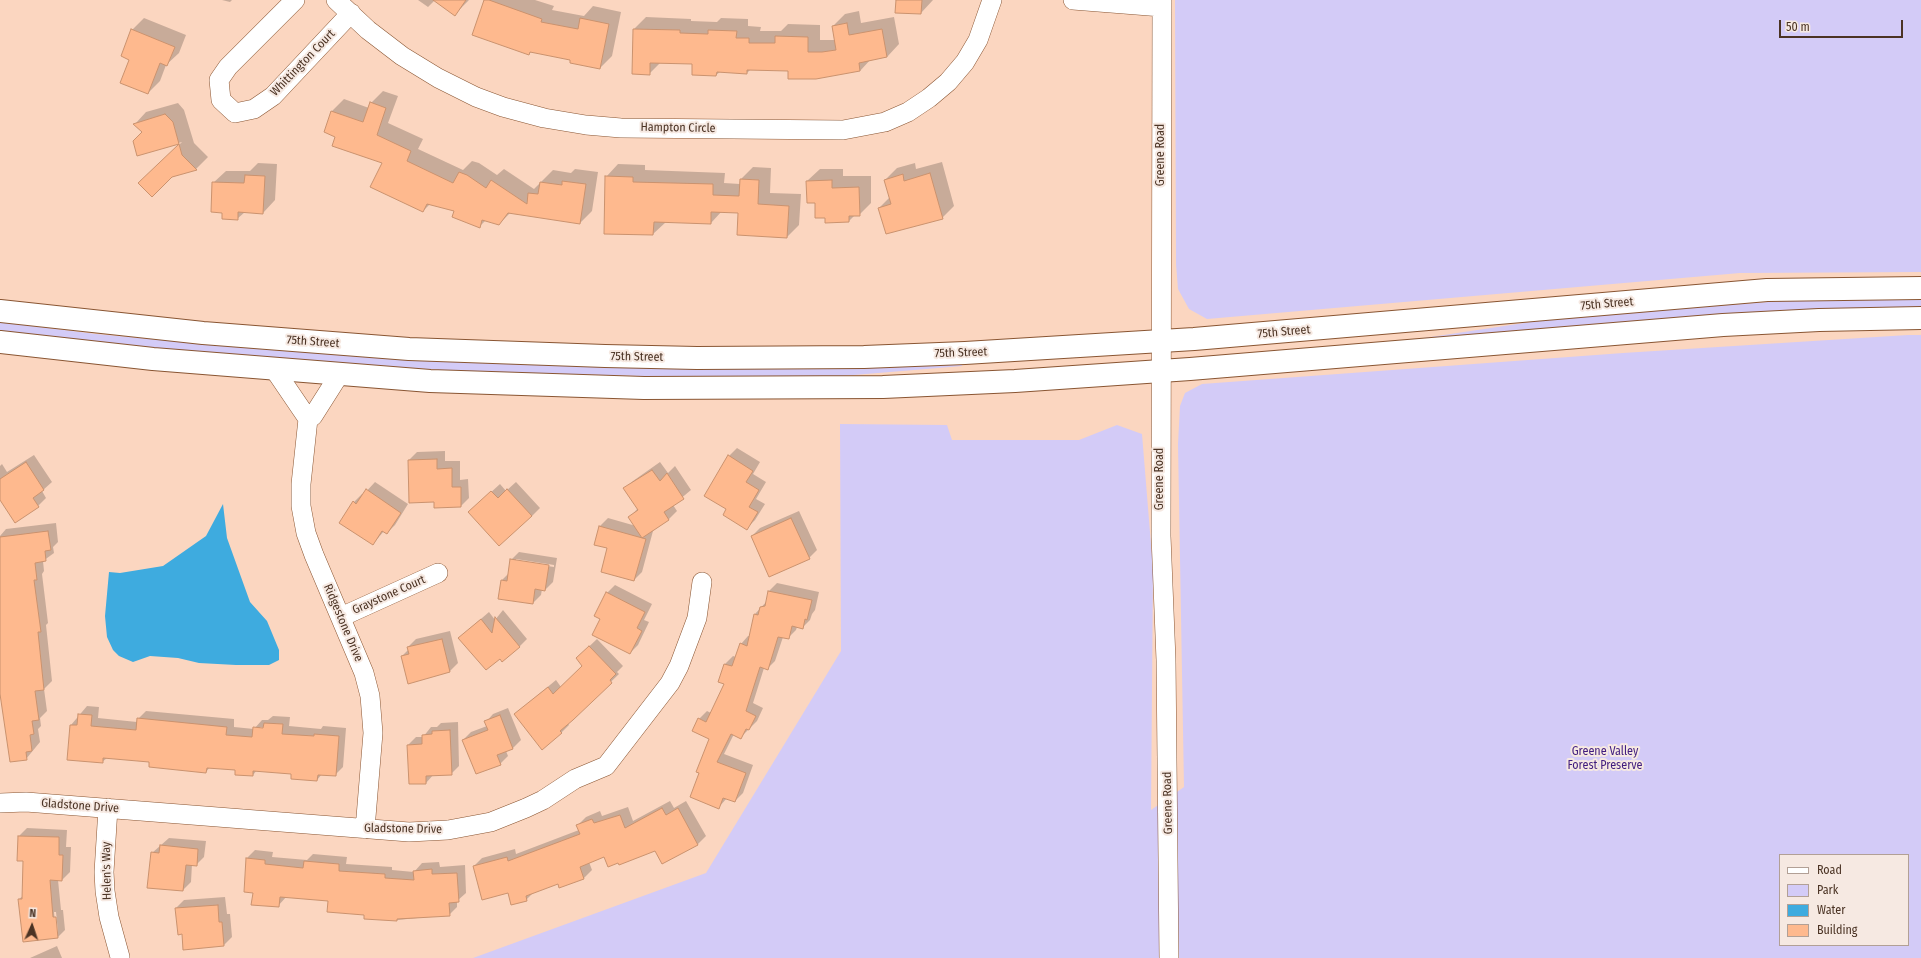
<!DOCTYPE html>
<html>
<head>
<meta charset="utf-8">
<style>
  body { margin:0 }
  #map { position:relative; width:1921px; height:958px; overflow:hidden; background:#fbd6c0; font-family:"Fira Sans Condensed",sans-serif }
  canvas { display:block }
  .legend { position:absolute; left:1779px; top:854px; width:130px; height:92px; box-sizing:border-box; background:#f6e9e2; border:1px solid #b2a096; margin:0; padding:5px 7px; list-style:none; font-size:12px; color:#4b3324 }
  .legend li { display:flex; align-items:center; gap:8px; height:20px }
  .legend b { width:20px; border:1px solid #b2a096 }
  .north { position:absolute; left:12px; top:906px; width:40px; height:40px; -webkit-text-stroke:3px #f6e9e2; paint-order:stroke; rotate:3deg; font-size:11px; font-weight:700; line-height:16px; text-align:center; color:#4b3324 }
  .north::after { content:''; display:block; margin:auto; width:14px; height:18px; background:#4b3324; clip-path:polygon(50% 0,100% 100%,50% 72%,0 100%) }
  .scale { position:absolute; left:1779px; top:20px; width:124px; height:18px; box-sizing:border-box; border:2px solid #4b3324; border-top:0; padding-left:5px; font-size:12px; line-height:14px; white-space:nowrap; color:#4b3324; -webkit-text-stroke:3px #f6e9e2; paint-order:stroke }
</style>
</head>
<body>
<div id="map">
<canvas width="1921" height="958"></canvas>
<ul class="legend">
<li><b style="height:5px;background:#fff"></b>Road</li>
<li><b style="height:11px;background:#d3cbf7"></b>Park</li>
<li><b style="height:11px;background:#3eabdf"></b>Water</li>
<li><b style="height:11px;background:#feb98e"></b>Building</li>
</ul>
<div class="north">N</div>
<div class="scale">50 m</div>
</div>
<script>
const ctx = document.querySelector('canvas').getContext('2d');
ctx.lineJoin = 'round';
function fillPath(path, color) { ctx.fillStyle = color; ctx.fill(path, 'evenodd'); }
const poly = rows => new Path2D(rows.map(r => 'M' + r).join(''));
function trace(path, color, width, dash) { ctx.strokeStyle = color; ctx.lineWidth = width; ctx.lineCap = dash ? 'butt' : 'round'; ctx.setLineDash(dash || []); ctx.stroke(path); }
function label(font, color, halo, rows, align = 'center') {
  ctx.font = font + ' "Fira Sans Condensed",sans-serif'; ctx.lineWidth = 4; ctx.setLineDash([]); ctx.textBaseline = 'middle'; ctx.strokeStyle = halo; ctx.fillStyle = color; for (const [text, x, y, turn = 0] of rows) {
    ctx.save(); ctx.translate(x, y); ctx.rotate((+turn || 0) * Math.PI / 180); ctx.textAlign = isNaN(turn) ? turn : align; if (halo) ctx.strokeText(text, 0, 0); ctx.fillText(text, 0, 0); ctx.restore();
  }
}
const green = poly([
  [1175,0,1921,0,1921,272,1740,273,1207,319,1189,309,1178,289,1176,264],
  [1921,298,1921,308,1425,339,1424,338,1544,320,1583,316,1781,301],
  [0,322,96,334,283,351,478,363,628,367,962,364,962,366,842,376,716,378,453,371,137,347,0,331],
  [1908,335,1921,335,1921,958,473,958,706,873,841,651,840,424,947,425,952,440,1079,440,1117,425,1142,434,1153,569,1151,810,1184,787,1178,444,1180,406,1185,393,1202,384,1623,353],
  [1780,855,1908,855,1908,945,1780,945]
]);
const water = poly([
  [223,504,227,538,250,602,267,621,279,650,279,660,269,665,236,665,199,663,178,658,150,656,133,662,119,656,113,650,107,637,105,616,109,572,120,573,163,566,206,536]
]);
const shadow = poly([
  [222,0,232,0,230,2],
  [418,0,435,0,428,7],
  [435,0,469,0,455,14],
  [485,0,535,0,554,6,552,10,584,16,593,6,621,12,612,56,600,68,571,59,531,52,529,54],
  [897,0,933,0,921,13],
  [859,11,861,23,894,17,899,44,887,57,871,59,860,71,751,69,747,73,720,72,716,75,693,63,661,62,649,74,634,29,646,17,691,19,691,21,717,22,721,18,748,19,748,26,761,27,760,31,781,31,788,24,820,25,820,40,835,40,833,26,845,14],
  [144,18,186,35,179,53,166,65,160,81,148,93,131,59,132,30],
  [383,91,398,96,388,123,423,139,418,149,463,170,472,161,479,163,497,175,504,169,534,189,553,170,571,173,575,169,598,172,592,211,580,223,511,212,499,224,486,220,479,227,455,211,430,204,423,211,383,163,336,136,325,132,332,111,344,99,369,108,371,103],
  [178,103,184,110,194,143,208,157,196,169,140,183,182,142,138,154,143,132,135,124,146,112],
  [942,162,954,206,942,218,879,208,890,197,885,180,897,168,915,163,916,169],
  [258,163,277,164,275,200,263,213,245,212,237,219,223,212,213,183,226,171,250,171],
  [618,164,645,165,645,170,725,173,724,183,740,184,741,179,753,167,771,168,770,193,801,194,799,225,787,237,739,212,722,211,711,223,666,222,653,234,606,177],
  [820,169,843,169,843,176,871,176,871,203,859,215,855,215,849,221,816,202,807,181],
  [737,448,760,462,753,474,766,482,756,499,765,504,755,520,747,528,727,509,729,456],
  [445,451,445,461,460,461,460,480,468,479,469,498,461,506,435,501,410,502,409,460,417,452],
  [34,455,52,482,42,491,46,498,38,506,0,500,0,466,2,464,7,472],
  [660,462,668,473,675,466,691,490,673,505,677,511,669,519,652,530,653,531,642,572,634,580,609,548,600,526,608,518,636,526,630,517,638,508,625,489,633,481],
  [375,482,408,504,395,525,387,533,384,531,373,544,354,502,362,494,363,495],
  [516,482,540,508,532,516,477,505,500,484,506,491],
  [799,511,817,550,809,558,752,536,760,528],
  [56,523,58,542,53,547,54,553,43,561,44,571,42,574,48,623,46,625,52,681,44,689,47,711,40,718,41,726,38,729,40,742,26,759,0,694,0,536,6,529],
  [519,552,557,558,553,582,545,590,542,589,541,595,533,603,502,580,509,573,511,560],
  [516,559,554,565,554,567,516,561],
  [777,583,819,592,815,610,812,614,810,620,802,628,797,627,796,630,788,638,783,637,775,661,767,669,764,668,753,703,763,708,757,721,741,737,734,734,724,754,753,765,743,793,735,801,727,798,719,807,701,772,710,738,699,719,707,711,711,713,726,683,725,664,733,656,736,657,741,644,748,636,750,636,755,614,767,601,769,591],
  [615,585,652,604,644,620,649,622,638,645,630,653,602,619,607,593],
  [503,610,527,639,519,647,468,630,489,612,495,620],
  [450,631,458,663,450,671,408,682,402,656,409,649,408,647,416,639],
  [597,639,623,666,617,672,619,674,568,723,569,725,561,733,515,714,556,680,561,687,584,665,577,658],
  [87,706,99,707,98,718,137,722,138,719,146,711,234,719,234,727,254,729,262,720,268,720,273,716,290,717,289,726,321,729,323,726,346,728,343,767,335,775,322,774,317,780,292,773,257,770,253,775,236,770,210,767,206,772,150,761,107,758,102,762,71,725],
  [260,727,268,728,260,729],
  [508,708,521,740,513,748,506,751,508,756,500,764,463,740,471,732,487,726,486,722,493,714],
  [458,722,459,766,451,774,434,774,426,783,408,745,416,737,423,737,431,727,437,727,441,723],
  [670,801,674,808,686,801,706,836,698,844,662,863,655,850,604,856,589,862,592,870,584,878,560,887,558,883,534,892,526,900,508,892,474,866,482,858,515,849,516,854,579,830,578,825,586,817,600,811,602,816,628,807,633,821],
  [27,828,67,830,66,847,71,847,70,872,62,880,58,880,61,910,63,910,65,930,57,938,19,899,23,896,24,860,19,836],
  [54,912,56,912,58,932,56,932],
  [169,838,206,841,204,857,196,865,192,864,191,882,183,890,152,853],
  [255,850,273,852,272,857,307,860,313,854,347,857,346,864,392,867,392,870,414,872,422,863,439,862,440,867,465,865,466,893,457,901,457,907,449,915,397,920,365,914,329,900,287,896,278,906,254,892,247,858],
  [225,897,227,914,230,914,232,937,224,945,183,933,176,908,184,900],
  [57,946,62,958,30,958]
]);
const building = poly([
  [433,0,466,0,455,16,433,0],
  [484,0,489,0,542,19,541,22,578,29,580,18,609,24,600,69,570,63,570,60,530,52,529,55,472,35,484,0],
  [896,0,922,0,921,14,895,13,896,0],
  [847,23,849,35,882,29,887,57,859,63,860,71,816,79,788,79,788,71,747,70,747,74,717,72,716,76,692,75,692,64,650,63,650,75,632,74,633,29,680,30,680,33,708,34,708,30,737,31,736,38,749,38,749,43,775,43,775,36,808,37,808,52,822,52,836,50,832,26,847,23],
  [131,29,175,47,167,66,160,63,148,94,120,83,129,60,121,56,131,29],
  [370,102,386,108,377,135,411,151,407,161,453,183,459,172,467,175,486,188,491,180,527,204,528,193,538,194,540,182,562,185,562,181,586,184,580,224,508,213,499,225,482,220,480,228,452,217,454,211,427,204,423,212,370,187,382,163,332,146,335,137,324,132,331,111,363,122,370,102],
  [165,114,173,122,182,155,197,170,172,177,152,197,138,183,179,144,137,156,133,141,142,132,133,124,165,114],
  [930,173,943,219,886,234,878,208,891,204,884,180,903,174,904,181,930,173],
  [245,175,265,176,263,214,238,212,238,220,222,219,222,213,211,212,212,182,244,183,245,175],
  [605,176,633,177,633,182,713,184,713,195,739,196,740,179,759,180,758,204,789,206,787,238,737,235,738,213,711,212,711,224,654,222,653,235,604,234,605,176],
  [832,180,832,188,859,187,860,216,849,216,849,222,825,223,825,218,815,218,815,203,807,203,806,181,832,180],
  [728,455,753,471,746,482,759,490,749,507,758,512,747,530,723,515,726,509,704,496,728,455],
  [437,459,437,469,452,468,452,487,461,487,461,507,434,508,434,502,409,503,408,460,437,459],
  [26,462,44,490,33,498,39,507,15,523,0,500,0,479,26,462],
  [652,470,660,481,667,473,684,499,664,512,669,520,642,538,628,517,638,510,623,488,652,470],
  [366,489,401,513,387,534,382,531,373,545,339,523,353,501,356,504,366,489],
  [507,489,532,516,499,546,468,512,491,491,498,498,507,489],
  [791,518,810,559,769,577,751,536,791,518],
  [599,526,646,539,634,581,601,572,607,548,594,545,599,526],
  [48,531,51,550,45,551,46,561,35,563,37,580,34,580,41,632,38,632,44,690,35,691,39,720,32,721,34,734,30,735,32,751,26,752,27,760,10,762,0,694,0,537,48,531],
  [510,559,549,565,545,591,535,589,533,604,498,599,501,580,507,581,510,559],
  [768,591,812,600,807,620,805,619,803,629,792,626,789,639,778,637,768,670,760,667,746,711,756,716,749,730,746,729,741,739,731,734,717,762,746,773,735,802,723,798,719,809,690,797,699,773,696,772,709,739,692,731,698,718,706,722,724,684,718,682,724,664,732,666,740,643,747,646,754,614,758,615,760,607,765,606,768,591],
  [606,592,645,612,637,628,642,631,630,654,592,635,600,619,594,616,606,592],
  [495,617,520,647,502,662,500,659,486,670,458,638,481,619,492,633,495,617],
  [442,639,450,672,408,684,401,656,409,654,407,647,442,639],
  [589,646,616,674,610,680,612,683,573,720,560,731,562,733,542,750,514,714,548,687,553,694,582,666,576,658,589,646],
  [78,714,92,715,91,726,136,730,137,718,227,727,226,735,252,737,253,727,263,728,264,723,283,724,282,734,314,736,314,734,339,736,336,776,318,775,317,781,291,779,291,774,253,771,253,776,235,775,235,770,207,768,206,773,149,767,149,762,103,758,103,763,67,760,70,725,77,725,78,714],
  [500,715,513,749,497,755,501,765,476,774,462,740,488,730,484,721,500,715],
  [450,730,452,775,426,776,426,784,409,784,407,745,422,744,422,735,432,734,432,731,450,730],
  [662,808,666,815,678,808,698,845,662,864,655,851,619,865,618,863,608,867,604,857,580,867,584,879,559,888,558,884,526,896,527,901,511,905,508,893,482,900,473,866,507,857,508,861,580,834,576,825,592,819,594,823,620,815,625,828,662,808],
  [18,836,59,837,59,855,63,855,62,881,50,880,53,917,56,917,58,938,23,942,18,899,22,899,23,861,17,861,18,836],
  [160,845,198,849,197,866,186,865,183,891,147,888,151,852,159,853,160,845],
  [246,858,265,860,265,864,303,868,304,861,339,864,339,871,385,874,385,878,414,880,413,871,432,869,432,874,457,873,459,902,449,903,450,916,397,919,397,921,364,919,364,915,327,912,328,901,280,897,279,907,251,905,253,893,244,892,246,858],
  [218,905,219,922,222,922,224,946,183,950,182,934,178,935,175,908,218,905]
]);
const minor = poly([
  [295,0,228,67,219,80,221,100,235,113,254,109,273,96,351,13],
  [336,0,368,30,402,56,438,78,476,97,503,107,544,118,586,125,621,128,843,130,885,122,908,112,929,98,948,82,965,62,978,40,992,0],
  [1073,0,1162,7],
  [1162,0,1161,536,1166,660,1169,958],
  [274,369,308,419],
  [339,375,313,416,308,419,301,484,301,506,306,533,314,555,364,673,370,696,373,733,365,829],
  [341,617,438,573],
  [0,803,26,802,409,832,448,830,491,822,526,808,543,800,575,779,606,766,670,683,679,666,697,618,702,582],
  [108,808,104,872,105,891,109,917,120,957]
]);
const major = poly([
  [0,311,203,333,409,349,605,356,697,358,864,357,965,353,1194,339,1767,290,1921,288],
  [0,342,153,359,430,381,644,388,883,387,1015,381,1190,369,1723,325,1819,320,1921,318]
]);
const streetNames = [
  ["Whittington Court",303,63,-46],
  ["Hampton Circle",678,128,1],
  ["Greene Road",1161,155,-90],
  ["75th Street",1607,304,-5],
  ["75th Street",1284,332,-5],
  ["75th Street",313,342,4],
  ["75th Street",961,353,-2],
  ["75th Street",637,357,1],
  ["Greene Road",1160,479,-90],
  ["Graystone Court",389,595,-24],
  ["Ridgestone Drive",343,623,67],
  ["Greene Road",1168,803,-91],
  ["Gladstone Drive",80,806,4],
  ["Gladstone Drive",403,829,1],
  ["Helen's Way",107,871,-91]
];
const parkNames = [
  ["Greene Valley",1605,752],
  ["Forest Preserve",1605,766]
];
fillPath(green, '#d3cbf7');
fillPath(water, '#3eabdf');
fillPath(shadow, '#0003');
fillPath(building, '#feb98e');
trace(building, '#ca926e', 1);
trace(minor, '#895532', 20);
trace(major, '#895532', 24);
trace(minor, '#fff', 19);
trace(major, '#fff', 22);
label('12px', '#4b3324', '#f6e9e2', streetNames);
label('12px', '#411d7f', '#f6e9e2', parkNames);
</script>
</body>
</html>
